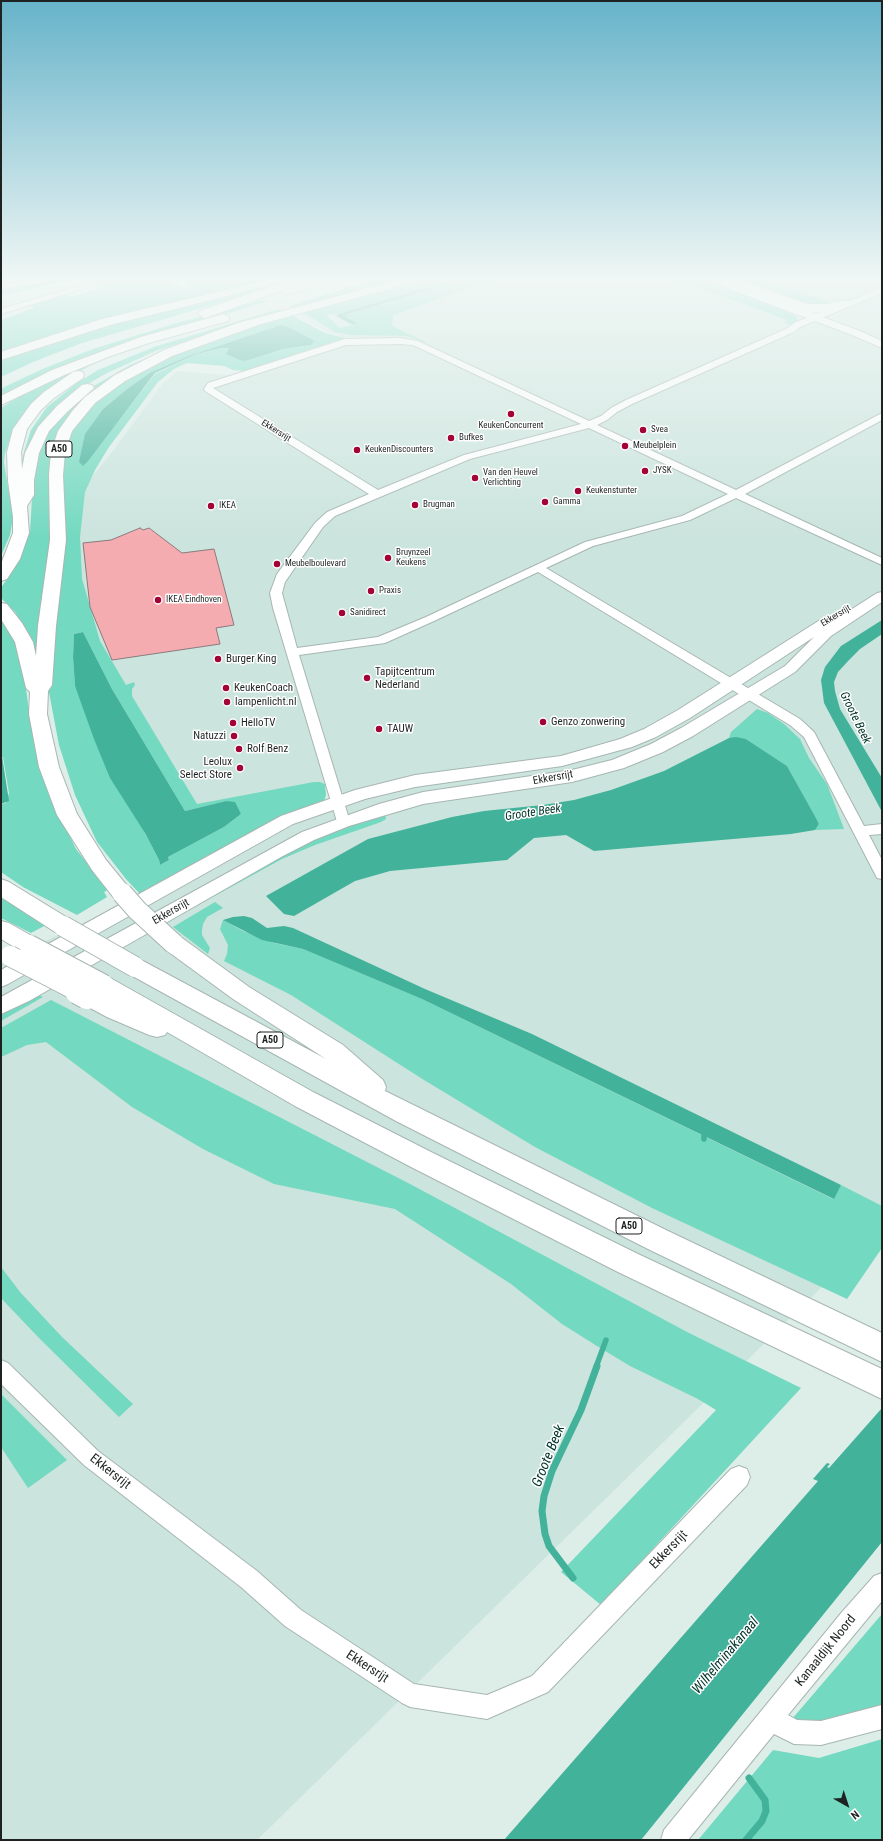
<!DOCTYPE html>
<html>
<head>
<meta charset="utf-8">
<style>
  body { margin:0 }
  #map { position:relative; width:883px; height:1841px; overflow:hidden; background:#ddede8; font-family:"Roboto Condensed",sans-serif }
  canvas { display:block }
  .frame { position:absolute; inset:0; border:2px solid #1e2322; pointer-events:none }
  .north { position:absolute; left:827px; top:1785px; width:40px; height:40px; -webkit-text-stroke:3px #fff; paint-order:stroke; rotate:141deg; font-size:11px; font-weight:700; line-height:16px; text-align:center; color:#1e2322 }
  .north::after { content:''; display:block; margin:auto; width:14px; height:18px; background:#1e2322; clip-path:polygon(50% 0,100% 100%,50% 72%,0 100%) }
</style>
</head>
<body>
<div id="map">
<canvas width="883" height="1841"></canvas>
<div class="frame"></div>
<div class="north">N</div>
</div>
<script>
const ctx = document.querySelector('canvas').getContext('2d');
ctx.lineJoin = 'round';
function fillPath(path, color) { ctx.fillStyle = color; ctx.fill(path, 'evenodd'); }
const poly = rows => new Path2D(rows.map(r => 'M' + r).join(''));
function trace(path, color, width, dash) { ctx.strokeStyle = color; ctx.lineWidth = width; ctx.lineCap = dash ? 'butt' : 'round'; ctx.setLineDash(dash || []); ctx.stroke(path); }
function label(font, color, halo, rows, align = 'center') {
  ctx.font = font + ' "Roboto Condensed",sans-serif'; ctx.lineWidth = 3; ctx.setLineDash([]); ctx.textBaseline = 'middle'; ctx.strokeStyle = halo; ctx.fillStyle = color; for (const [text, x, y, turn = 0] of rows) {
    ctx.save(); ctx.translate(x, y); ctx.rotate((+turn || 0) * Math.PI / 180); ctx.textAlign = isNaN(turn) ? turn : align; if (halo) ctx.strokeText(text, 0, 0); ctx.fillText(text, 0, 0); ctx.restore();
  }
}
const built = poly([
  [405,280,882,280,882,1228,257,1840,1,1840,1,962,152,891,330,800,326,783,193,809,84,622,65,510,112,452,163,383,177,371,237,376,343,337,325,331,294,314]
]);
const green = poly([
  [49,280,71,280,1,296,1,289],
  [111,280,169,280,186,289,190,286,182,280,225,280,229,282,236,280,268,280,105,320,60,333,1,354,1,320,34,308,29,305,65,293,71,297,104,287,98,283],
  [373,280,401,280,294,309,289,306],
  [419,280,452,280,338,314,326,315,340,328,354,324,351,319,345,317,347,314,465,280,493,280,393,315,392,326,430,344,407,336,351,335,335,332,302,312],
  [670,280,705,280,790,313,797,317,797,321,791,325,784,322,787,320,693,286,689,287,676,282,670,283,673,281],
  [737,280,759,280,837,304,803,305],
  [284,281,286,281,216,304,82,343,33,362,1,377,1,359,66,336],
  [262,300,266,302,100,352,75,362,1,397,1,389,4,387,45,368,93,349,173,324],
  [278,309,284,312,158,350,107,373,86,385,57,410,25,480,21,467,24,452,31,430,47,407,77,383,98,370,154,347],
  [291,315,325,333,345,338,345,340,333,342,245,371,233,370,224,366,187,363,174,369,158,382,109,447,95,470,85,492,80,537,82,579,100,641,126,685,134,682,135,685,132,689,132,696,197,804,314,782,320,782,325,784,326,795,324,801,315,806,140,894,126,879,97,842,75,795,59,745,48,687,60,486,67,432,107,389,169,354,251,326],
  [287,326,313,340,314,342,311,345,283,349,246,361,230,348,222,348,197,354,155,374,115,425,85,435,103,409,127,389,151,372,191,355,275,327],
  [83,632,112,689,185,811,226,801,241,814,224,827,168,857,169,860,160,865,159,860,145,833,75,686,73,657,74,634],
  [164,351,166,352,76,412,54,487,41,673,26,631,15,612,1,598,1,588,19,560,30,533,32,497,37,452,47,432,92,387,130,365],
  [99,361,67,378,32,406,13,430,5,453,4,462,13,518,10,535,1,556,1,408,23,394],
  [1,617,14,634,22,660,28,704,38,754,53,802,76,849,108,890,104,892,107,897,77,915,23,887,1,872,1,804,6,803,9,793,3,757,1,757],
  [757,709,768,713,784,724,800,739,809,758,827,784,844,829,815,830,819,824,816,818,787,766,746,739,729,738,731,732],
  [385,812,386,819,381,822,315,845,282,859,167,922,165,920,310,839],
  [1,896,46,925,31,933,1,918],
  [215,902,223,908,207,917,203,924,202,930,202,935,210,948,208,954,173,927],
  [223,920,243,931,274,943,303,949,422,999,833,1199,841,1185,882,1206,882,1248,847,1299,652,1208,535,1147,424,1080,291,995,224,961,227,954,228,945,220,929],
  [39,995,43,997,1,1021,1,1013],
  [51,1000,410,1184,689,1333,801,1388,601,1605,561,1572,716,1410,698,1399,630,1366,597,1346,562,1324,511,1284,395,1209,274,1184,203,1149,132,1107,46,1042,27,1045,1,1057,1,1028],
  [1,1267,20,1292,62,1337,133,1404,119,1417,38,1337,1,1298],
  [1,1394,67,1460,28,1488,1,1447],
  [882,1614,882,1708,812,1725,792,1719],
  [882,1739,882,1840,698,1840,773,1750,819,1758]
]);
const water = poly([
  [452,280,465,280,347,314,346,317,357,323,354,324,351,324,336,316,338,314],
  [281,325,287,326,313,340,314,342,311,345,283,349,246,361,240,360,226,354,229,348,222,348,197,354,155,373,88,461,83,466,79,462,85,434,103,409,127,389,151,372,191,355],
  [882,620,882,634,860,649,849,660,838,672,834,682,835,691,840,709,882,778,881,810,824,703,821,680,825,667,841,646],
  [83,632,112,689,185,811,226,801,235,802,241,814,224,827,168,857,169,860,160,865,159,860,145,833,110,778,94,739,75,686,73,657,74,634],
  [736,737,746,739,787,766,816,818,819,824,815,830,791,834,594,851,566,835,534,838,507,860,390,871,355,881,294,916,284,914,266,896,368,839,452,817,484,811,543,805,574,800,611,790,664,771,729,738],
  [2,756,9,801,1,804,1,757],
  [244,916,252,918,267,928,284,926,293,928,425,989,532,1034,841,1185,834,1199,422,999,303,949,262,940,223,920,233,917],
  [882,1408,882,1542,641,1840,504,1840,818,1481,813,1479,827,1463,830,1464,827,1467,829,1468]
]);
const streamFar2 = poly([
  [28,287,60,280]
]);
const streamFar1 = poly([
  [704,1131,704,1139],
  [596,1367,606,1340]
]);
const stream = poly([
  [573,1578,549,1546,545,1534,542,1511,544,1496,552,1471,581,1410,597,1366],
  [746,1840,762,1821,766,1811,765,1800,749,1778]
]);
const building = poly([
  [140,528,143,530,149,528,182,553,214,549,234,625,216,628,220,644,112,660,90,607,83,543,111,540,140,528]
]);
const minor = poly([
  [31,280,49,280,45,282,1,289,1,285,31,280],
  [99,280,111,280,1,314,1,309,99,280],
  [882,288,882,293,800,327,794,332,632,404,617,412,607,420,597,425,736,490,882,413,882,420,745,494,882,558,882,565,736,498,690,520,593,546,546,568,800,719,814,732,864,826,882,824,882,834,869,835,882,860,882,879,877,878,875,874,804,737,790,725,538,572,434,621,385,643,299,655,350,822,348,825,343,827,338,825,273,608,270,593,277,574,315,523,327,512,369,494,205,391,204,389,208,383,345,339,400,338,418,341,589,421,601,416,611,408,626,400,788,328,794,323,882,288],
  [400,344,413,345,581,424,464,455,378,490,213,388,346,345,400,344],
  [589,428,728,494,682,516,585,542,426,617,378,637,297,648,282,593,285,582,323,527,335,516,470,459,589,428],
  [1,1360,8,1363,98,1451,257,1571,301,1610,414,1684,487,1695,532,1676,731,1469,739,1466,747,1469,750,1477,747,1485,548,1692,487,1719,410,1707,402,1703,285,1626,241,1587,84,1465,1,1384,1,1360],
  [882,1573,882,1601,788,1715,797,1720,821,1721,882,1705,882,1729,821,1745,794,1744,774,1734,688,1840,661,1840,664,1830,842,1612,874,1576,882,1573]
]);
const major = poly([
  [709,280,723,280,860,331,882,341,882,348,852,335,711,282,709,280],
  [882,592,882,602,831,636,795,672,693,736,663,752,624,768,572,782,423,804,349,826,314,840,281,857,29,1001,1,1014,1,997,302,832,379,804,423,792,572,770,612,760,651,744,681,728,785,666,814,637,690,718,656,737,632,747,562,766,415,787,365,799,293,824,8,984,1,987,1,970,281,816,355,790,415,775,561,756,620,739,644,729,678,710,820,620,825,619,830,620,832,622,877,593,882,592]
]);
const highway = poly([
  [290,280,307,280,302,284,315,280,333,280,331,282,288,294,284,293,283,290,208,317,204,318,198,314,200,311,290,280],
  [398,280,416,280,414,282,261,324,172,356,125,381,95,403,72,431,65,452,63,475,66,540,56,626,52,685,48,691,47,714,59,767,77,814,106,860,133,893,130,898,122,901,114,898,92,870,57,815,39,767,29,714,30,692,26,688,15,642,1,619,1,603,7,604,22,623,33,642,36,656,38,626,50,540,49,475,51,452,58,431,73,410,85,397,115,375,164,350,238,323,398,280],
  [725,280,741,280,807,304,827,304,846,300,852,304,850,306,827,312,808,313,727,282,725,280],
  [227,290,231,291,233,293,231,295,110,325,1,360,1,352,102,319,227,290],
  [224,314,230,318,228,321,149,343,108,357,62,376,1,405,1,396,52,370,141,337,224,314],
  [78,371,83,372,84,375,83,378,54,398,41,410,27,429,21,452,22,469,25,453,38,427,57,406,82,385,87,384,92,385,94,388,67,412,49,431,39,453,34,480,34,495,27,506,29,533,20,559,7,579,1,581,1,564,13,533,13,517,8,481,7,452,13,429,31,404,44,392,73,372,78,371],
  [1,879,9,882,71,920,74,926,71,932,63,934,55,932,1,897,1,879],
  [1,921,9,923,37,939,40,945,37,951,29,953,21,951,1,939,1,921],
  [174,936,182,938,249,987,343,1045,383,1080,386,1087,385,1091,668,1231,882,1333,882,1362,648,1249,396,1121,127,973,124,967,127,961,135,958,143,961,326,1059,233,999,166,950,163,944,166,938,174,936],
  [104,976,112,979,313,1092,431,1152,638,1254,882,1369,882,1399,618,1272,413,1168,295,1106,167,1032,165,1035,157,1037,149,1035,107,1017,79,1002,75,996,79,990,87,987,95,990,92,985,96,979,104,976]
]);
const highwayBridgeFar1 = poly([
  [122,893,137,910,174,944],
  [63,926,135,967],
  [29,945,104,985],
  [10,956,80,992]
]);
const highwayBridge = poly([
  [78,991,87,996]
]);
const markers = [
  [511,414,4,"#a20234"],
  [643,430,4,"#a20234"],
  [451,438,4,"#a20234"],
  [625,446,4,"#a20234"],
  [357,450,4,"#a20234"],
  [645,471,4,"#a20234"],
  [475,478,4,"#a20234"],
  [578,491,4,"#a20234"],
  [545,502,4,"#a20234"],
  [415,505,4,"#a20234"],
  [211,506,4,"#a20234"],
  [388,558,4,"#a20234"],
  [277,564,4,"#a20234"],
  [371,591,4,"#a20234"],
  [158,600,4,"#a20234"],
  [342,613,4,"#a20234"],
  [218,659,4,"#a20234"],
  [367,678,4,"#a20234"],
  [226,688,4,"#a20234"],
  [227,702,4,"#a20234"],
  [543,722,4,"#a20234"],
  [233,723,4,"#a20234"],
  [379,729,4,"#a20234"],
  [234,736,4,"#a20234"],
  [239,749,4,"#a20234"],
  [240,768,4,"#a20234"]
];
const farPoinames = [
  ["KeukenConcurrent",511,426,"center"],
  ["Svea",651,430],
  ["Bufkes",459,438],
  ["Meubelplein",633,446],
  ["KeukenDiscounters",365,450],
  ["JYSK",653,471],
  ["Van den Heuvel",483,473],
  ["Verlichting",483,483],
  ["Keukenstunter",586,491],
  ["Gamma",553,502],
  ["Brugman",423,505],
  ["IKEA",219,506],
  ["Bruynzeel",396,553],
  ["Keukens",396,563],
  ["Meubelboulevard",285,564],
  ["Praxis",379,591],
  ["IKEA Eindhoven",166,600],
  ["Sanidirect",350,613]
];
const farStreetnames = [
  ["Ekkersrijt",276,431,32],
  ["Ekkersrijt",836,616,-31]
];
const shields = [
  [59,449,26],
  [270,1040,26],
  [629,1226,26]
];
const shieldNames = [
  ["A50",59,449],
  ["A50",270,1040],
  ["A50",629,1226]
];
const poiNames = [
  ["Burger King",226,659],
  ["Tapijtcentrum",375,672],
  ["Nederland",375,685],
  ["KeukenCoach",234,688],
  ["lampenlicht.nl",235,702],
  ["Genzo zonwering",551,722],
  ["HelloTV",241,723],
  ["TAUW",387,729],
  ["Natuzzi",226,736,"right"],
  ["Rolf Benz",247,749],
  ["Leolux",232,762,"right"],
  ["Select Store",232,775,"right"]
];
const streetNames = [
  ["Ekkersrijt",553,778,-10],
  ["Ekkersrijt",171,912,-30]
];
const waterNames = [
  ["Groote Beek",855,718,64],
  ["Groote Beek",533,813,-9]
];
const nearStreetnames = [
  ["Ekkersrijt",110,1472,38],
  ["Ekkersrijt",669,1550,-46],
  ["Kanaaldijk Noord",826,1651,-51],
  ["Ekkersrijt",367,1667,33]
];
const nearWaternames = [
  ["Groote Beek",549,1456,-68],
  ["Wilhelminakanaal",726,1656,-50]
];
fillPath(built, '#cbe4dd');
fillPath(green, '#73d9c0');
fillPath(water, '#43b29a');
trace(streamFar2, '#43b29a', 2.5);
trace(streamFar1, '#43b29a', 5.5);
trace(stream, '#43b29a', 7);
fillPath(building, '#f5acb1');
trace(building, '#8a7b7c', 1);
trace(minor, '#a7b6b2', 2);
trace(major, '#a7b6b2', 2);
trace(highway, '#a7b6b2', 2);
fillPath(minor, '#fff');
fillPath(major, '#fff');
fillPath(highway, '#fff');
trace(highwayBridgeFar1, '#a7b6b2', 22, []);
trace(highwayBridge, '#a7b6b2', 28, []);
trace(highwayBridgeFar1, '#fff', 20);
trace(highwayBridge, '#fff', 26);
const sky = ctx.createLinearGradient(0, 0, 0, 538);
sky.addColorStop(0, '#66b3c9');
sky.addColorStop(0.52, '#f0f7f5');
sky.addColorStop(1, '#f0f7f500');
ctx.fillStyle = sky;
ctx.fillRect(0, 0, 883, 538);
for (const [x, y, r, color] of markers) { const dot = new Path2D(); dot.arc(x, y, r, 0, 2 * Math.PI); ctx.fillStyle = color; ctx.fill(dot); trace(dot, '#fff', 1.5); }
label('9px', '#1e2322', '#fff', farPoinames, 'left');
label('9px', '#1e2322', '#fff', farStreetnames);
for (const [x, y, w] of shields) { const box = new Path2D(); box.roundRect(x - w / 2, y - 8, w, 16, 3); ctx.fillStyle = '#fff'; ctx.fill(box); trace(box, '#1e2322', 1); }
label('bold 10px', '#1e2322', null, shieldNames);
label('11px', '#1e2322', '#fff', poiNames, 'left');
label('11px', '#1e2322', '#fff', streetNames);
label('italic 12px', '#00342a', '#fff', waterNames);
label('13px', '#1e2322', '#fff', nearStreetnames);
label('italic 14px', '#00342a', '#fff', nearWaternames);
</script>
</body>
</html>
